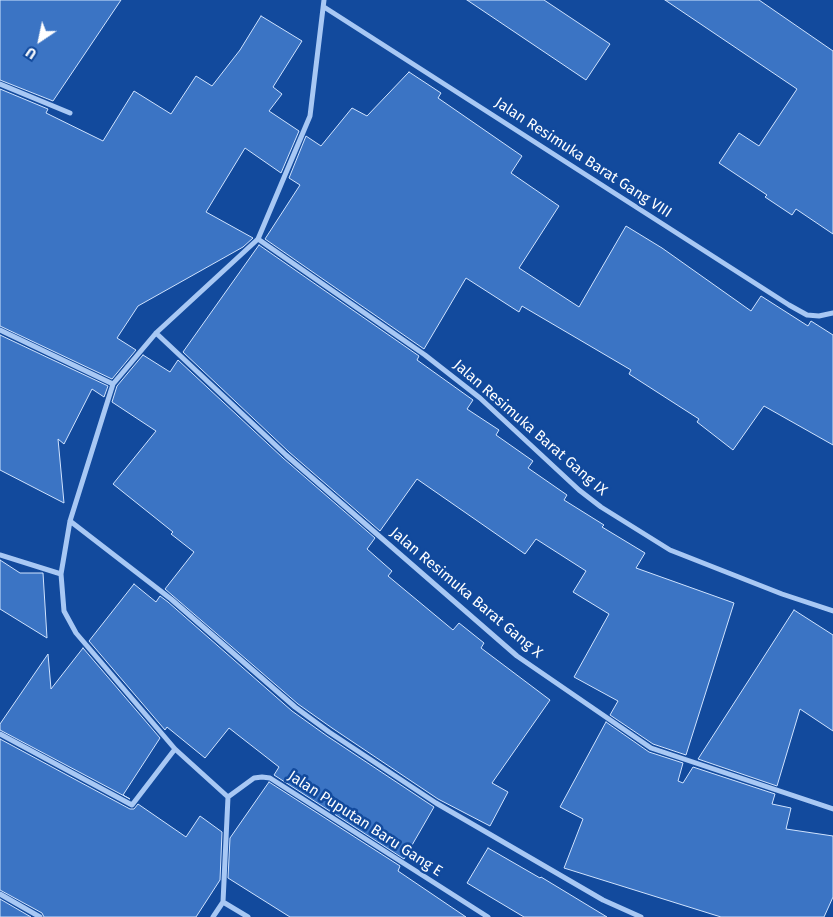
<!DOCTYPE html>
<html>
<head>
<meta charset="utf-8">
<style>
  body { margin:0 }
  #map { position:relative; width:833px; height:917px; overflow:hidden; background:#124a9d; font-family:"Fira Sans",sans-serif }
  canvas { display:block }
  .north { position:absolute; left:15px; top:15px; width:50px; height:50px; -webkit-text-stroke:4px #124a9d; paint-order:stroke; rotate:214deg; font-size:14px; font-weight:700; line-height:20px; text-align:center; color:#fff }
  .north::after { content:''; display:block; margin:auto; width:18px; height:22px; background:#fff; clip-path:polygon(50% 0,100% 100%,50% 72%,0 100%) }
</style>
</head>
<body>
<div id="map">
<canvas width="833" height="917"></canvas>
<div class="north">U</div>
</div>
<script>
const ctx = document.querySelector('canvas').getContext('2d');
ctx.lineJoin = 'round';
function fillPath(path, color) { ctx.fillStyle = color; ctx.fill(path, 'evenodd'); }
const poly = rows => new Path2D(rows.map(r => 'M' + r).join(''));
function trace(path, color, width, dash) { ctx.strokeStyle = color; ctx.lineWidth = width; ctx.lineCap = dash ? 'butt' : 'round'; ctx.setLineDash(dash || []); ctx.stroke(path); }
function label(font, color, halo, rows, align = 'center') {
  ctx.font = font + ' "Fira Sans",sans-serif'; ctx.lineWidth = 5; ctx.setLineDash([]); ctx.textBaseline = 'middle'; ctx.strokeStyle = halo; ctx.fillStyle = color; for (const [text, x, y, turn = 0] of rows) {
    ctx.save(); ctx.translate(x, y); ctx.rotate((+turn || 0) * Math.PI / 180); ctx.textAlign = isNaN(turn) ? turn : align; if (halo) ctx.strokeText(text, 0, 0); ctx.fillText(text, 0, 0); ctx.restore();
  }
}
const building = poly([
  [0,0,121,0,53,101,0,80,0,0],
  [467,0,544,0,610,44,586,80,467,0],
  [665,0,759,0,833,51,833,234,796,209,792,215,765,197,767,195,719,163,739,133,759,146,797,89,665,0],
  [261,16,302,41,273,87,282,94,269,111,299,131,281,173,245,148,206,212,253,238,243,247,138,306,117,338,136,350,112,379,0,326,0,89,48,109,46,113,103,141,134,91,171,114,196,76,212,86,240,50,261,16],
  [409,72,441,93,438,98,522,156,511,173,559,206,519,268,579,307,626,226,662,248,751,311,761,296,808,326,811,321,833,335,833,445,764,406,733,450,697,422,699,419,629,374,631,370,522,306,519,312,466,278,424,349,265,239,300,185,289,178,306,136,321,146,352,108,367,116,409,72],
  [259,245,419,356,417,360,473,400,467,409,499,430,496,435,533,461,528,468,567,495,564,500,604,525,602,527,645,553,636,568,734,603,686,755,653,744,610,715,618,701,574,677,609,614,573,592,586,571,536,539,525,554,417,479,380,531,289,452,183,352,259,245],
  [0,335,108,386,104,397,92,389,64,444,58,439,64,503,0,470,0,335],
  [143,355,170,372,178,360,283,458,375,538,367,549,392,571,388,576,453,630,459,623,484,643,481,648,550,700,492,783,508,792,490,826,438,799,332,728,298,704,165,589,194,552,171,534,173,532,113,484,156,431,112,402,117,386,143,355],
  [0,560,20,573,43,573,47,638,0,609,0,560],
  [134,584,156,602,160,596,168,602,292,711,327,736,434,807,404,859,274,775,279,767,229,728,205,758,167,727,165,730,89,641,134,584],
  [794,610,833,635,833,731,800,709,777,786,698,759,794,610],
  [83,648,160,738,123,795,130,799,0,730,0,724,48,654,51,689,83,648],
  [606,722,649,752,683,763,678,781,683,783,693,767,775,794,772,804,791,808,786,829,833,836,833,897,824,917,721,917,564,868,583,819,560,807,606,722],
  [0,739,130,809,134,809,138,804,186,837,200,816,222,832,220,880,196,917,44,917,42,913,0,890,0,739],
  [269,782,400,866,398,871,466,917,290,917,228,878,230,838,269,782],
  [488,848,540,878,541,877,607,917,524,917,467,883,488,848],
  [0,899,31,917,0,917,0,899]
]);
const street = poly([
  [324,7,789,305,807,315,819,316,833,313],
  [0,84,70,113],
  [258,239,425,355,480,398,579,490,601,507,670,550,782,594,833,611],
  [0,330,113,384],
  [156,333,286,455,517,656,651,748,833,809],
  [70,521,171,599,295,707,329,732,436,803,603,900,641,917],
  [0,555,61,574],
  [0,734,132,805,175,749],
  [228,797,254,778,262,777,270,778,488,917],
  [0,894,40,917],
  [223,902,248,917],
  [213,917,223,902,228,797,175,749,76,633,64,611,61,574,70,521,113,384,156,333,258,239,310,116,324,0]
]);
const streetNames = [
  ["Jalan Resimuka Barat Gang VIII",583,158,33],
  ["Jalan Resimuka Barat Gang IX",530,428,41],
  ["Jalan Resimuka Barat Gang X",466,593,40],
  ["Jalan Puputan Baru Gang E",365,824,33]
];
fillPath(building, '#3b74c4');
trace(building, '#d0e3fe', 1);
trace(street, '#a8c8f4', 5);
label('15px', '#fff', '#124a9d', streetNames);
</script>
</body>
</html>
